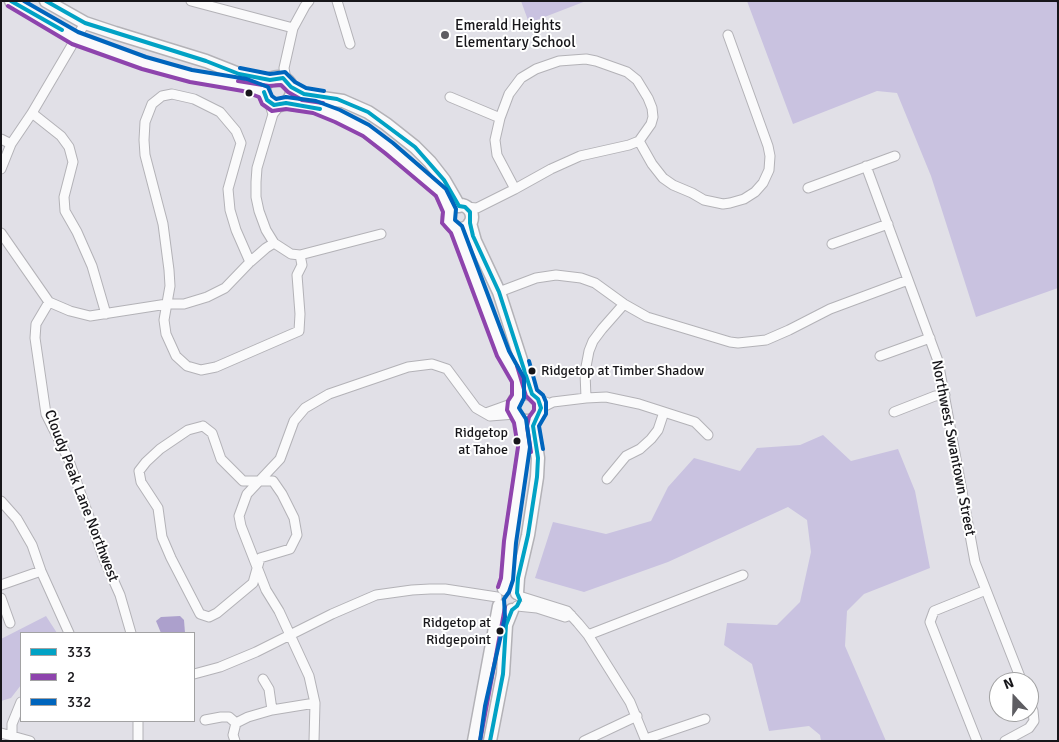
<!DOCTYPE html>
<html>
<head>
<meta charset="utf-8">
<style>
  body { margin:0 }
  #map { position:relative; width:1059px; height:742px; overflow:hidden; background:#e1e0e7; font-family:Signika,sans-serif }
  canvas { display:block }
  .frame { position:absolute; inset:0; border:2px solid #17161a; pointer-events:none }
  .legend { position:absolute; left:20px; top:632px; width:175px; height:90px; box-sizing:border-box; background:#fff; border:1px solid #a2a2a3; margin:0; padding:6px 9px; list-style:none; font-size:15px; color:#17161a }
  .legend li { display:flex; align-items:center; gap:10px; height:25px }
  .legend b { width:25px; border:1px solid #a2a2a3 }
  .north { position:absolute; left:989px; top:672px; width:50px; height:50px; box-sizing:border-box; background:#fff; border:1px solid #a2a2a3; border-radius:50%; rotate:339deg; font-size:14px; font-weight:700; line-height:20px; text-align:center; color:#17161a }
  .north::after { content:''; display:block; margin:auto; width:18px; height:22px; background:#5e5d62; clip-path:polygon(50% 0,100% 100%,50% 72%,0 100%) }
</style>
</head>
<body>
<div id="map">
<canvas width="1059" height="742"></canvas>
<div class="frame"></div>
<ul class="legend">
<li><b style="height:6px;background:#01a2c5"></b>333</li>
<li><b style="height:6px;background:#8e44ad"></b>2</li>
<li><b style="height:6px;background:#0065bd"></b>332</li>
</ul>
<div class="north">N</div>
</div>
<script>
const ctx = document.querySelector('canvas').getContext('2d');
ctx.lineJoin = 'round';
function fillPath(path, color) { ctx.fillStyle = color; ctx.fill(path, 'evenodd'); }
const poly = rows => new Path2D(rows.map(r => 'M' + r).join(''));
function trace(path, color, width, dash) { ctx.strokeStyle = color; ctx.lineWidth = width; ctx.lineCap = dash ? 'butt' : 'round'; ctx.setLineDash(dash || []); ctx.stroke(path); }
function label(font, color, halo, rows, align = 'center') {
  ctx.font = font + ' Signika,sans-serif'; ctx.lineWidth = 4; ctx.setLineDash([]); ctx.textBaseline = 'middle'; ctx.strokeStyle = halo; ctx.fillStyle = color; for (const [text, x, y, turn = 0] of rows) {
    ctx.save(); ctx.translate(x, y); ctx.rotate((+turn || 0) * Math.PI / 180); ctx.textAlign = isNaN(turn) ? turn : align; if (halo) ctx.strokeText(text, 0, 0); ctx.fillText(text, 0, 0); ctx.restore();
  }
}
const green = poly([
  [521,1,586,1,529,23],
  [747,1,1058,1,1058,288,976,317,931,176,897,93,877,91,793,124],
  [823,435,851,461,898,449,915,491,930,568,864,594,847,611,845,646,886,741,821,741,820,735,809,726,769,731,752,664,724,645,727,623,777,625,800,602,811,552,807,520,788,507,668,562,584,592,535,578,553,522,606,534,651,521,668,487,694,458,740,471,757,448,800,445],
  [46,616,57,633,21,633,21,685,11,698,1,701,1,639]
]);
const water = poly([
  [180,616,184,620,185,633,161,633,156,621,161,617]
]);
const stream = poly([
  [1056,1,1058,3]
]);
const street = poly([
  [191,1,293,28],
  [337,1,350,44],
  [286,80,284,68,293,28,305,6,309,1],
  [450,97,500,118],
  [269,102,273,114],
  [32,113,61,136,69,147,73,162,64,197,65,211,77,232,92,266,106,314],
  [1,139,11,144],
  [639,141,652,164,663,178,673,185,692,193,704,200,723,204,730,203,744,199,755,192,763,183,769,170,770,156,768,146,728,35],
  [866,166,938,361,975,562,1022,682],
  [1,169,11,144,32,113,85,23],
  [808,188,895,156],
  [465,207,477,208,515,189,551,169,580,156,629,145,639,141,651,124,653,117,652,108,648,98,637,80,627,72,596,61,586,59,559,61,536,69,521,78,509,94,500,118,495,140,497,155,515,189],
  [1,233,49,302,70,311,90,316,167,304,184,304,207,297,225,288,250,262,266,248,274,243,291,254,300,255,381,234],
  [274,243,266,230,259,211,256,197,256,182,257,168,273,114,280,105],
  [832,244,888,224],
  [250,262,236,230,230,210,228,189,241,143,236,131,220,112,194,99,172,94,162,96,152,104,145,122,144,140,145,155,163,224,169,270,170,286,164,320,166,334,176,356,187,366,201,370,216,367,299,331,300,314,297,275,302,265,300,255],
  [499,292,536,278,556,275,581,278,595,283,624,304,647,317,730,342,738,343,766,340,789,330,830,309,908,280],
  [49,302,36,324,35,338,46,414,68,458,104,559,120,595,131,633],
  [880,356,930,338],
  [586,398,585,372,589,351,593,341,602,329,624,304],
  [538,399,548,403],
  [541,408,553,402,586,398,606,397,639,404,695,422,708,435],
  [894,412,935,396,945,395],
  [486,413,514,403],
  [203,426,212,433,221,459,243,481,273,481,282,494,294,518,297,535,290,549,260,558,253,583,217,613,209,617,200,614,171,558,162,537,158,508,141,482,139,471,146,462,160,449,188,430,203,426],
  [607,479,626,456,640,449,651,439,658,430,664,412],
  [1,501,17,519,32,545,41,571,69,633],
  [1,585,41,571],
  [519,596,567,611,578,623,588,635,630,702,646,741],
  [1,598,10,623],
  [517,606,537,608,565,617,571,615],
  [588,635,743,575],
  [194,674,220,667,256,652,332,614,376,595,412,590,430,589,445,589,497,597],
  [263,679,269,689,272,710],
  [21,702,12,724,12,736,30,741],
  [205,720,221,717,229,717,236,723],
  [138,721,138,741],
  [1,733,12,736],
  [646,739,705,719],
  [235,741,233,735,236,723,248,717,272,710,315,703],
  [314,741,315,703,309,676,279,611,266,590,241,526,239,516,247,494,280,459,294,421,305,408,329,394,408,367,432,364,447,369,476,408,490,416,515,414],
  [584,741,637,716],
  [977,741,930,622,934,611,986,590],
  [1005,741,1029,728,1034,721,1033,711,1029,701]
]);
const secondary = poly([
  [11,1,75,38,110,51,144,63,191,76,245,85,264,92],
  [46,1,85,23,115,33,206,61,239,74,254,78,270,80],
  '264 91a14 14 0 1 1 28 0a14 14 0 1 1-28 0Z',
  [291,87,308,96,343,101,368,112,386,124,415,147,430,162,444,180,459,206],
  [286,103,315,107,338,116,366,131,438,188,450,211],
  '448 217a12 12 0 1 1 24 0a12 12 0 1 1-24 0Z',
  [470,223,475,241,499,292,532,394],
  [456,229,503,354,518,380,518,397],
  '513 407a14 14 0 1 1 28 0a14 14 0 1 1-28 0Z',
  [504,589,507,579,510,542,524,447,520,420],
  [517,593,518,578,528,535,537,477,538,458,533,426,535,419],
  [474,741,499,606],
  [490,741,503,674,506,625,512,610]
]);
const bus1 = poly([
  [11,1,62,30],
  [46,1,85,23,206,61,239,74,270,80,283,78,291,87,304,94,337,99,368,112,415,147,444,180,459,206,465,207,470,212,470,223,473,236,499,292,532,394,538,399,541,408,533,426,538,458,537,477,528,535,518,578,517,593,520,600,517,606,512,610,506,625,503,674,490,741],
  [264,92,267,100,274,105,286,103,320,109]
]);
const bus2 = poly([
  [8,6,72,44,142,69,190,82,243,91,259,97,262,104,272,111,286,109,313,113,335,122,363,136,385,153,436,196,443,212,442,223,451,233,497,356,512,382,512,395,508,401,507,410,514,423,518,447,504,541,501,578,498,587],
  [238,81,269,86,281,85,288,92,302,100,323,103],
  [517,366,526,396,534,404,534,410,529,417,527,426,531,452],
  [480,741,505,607]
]);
const bus3 = poly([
  [24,1,78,32,146,57,192,70,247,79,268,87,272,96,276,99,286,97,316,101,340,110,369,125,393,143,446,189,456,209,455,220,462,226,509,351,524,378,524,398,519,408,526,419,530,447,516,543,513,580,509,592,504,599,505,617,485,706,480,741],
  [240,68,270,74,285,72,295,82,306,88,324,91],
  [529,361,537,390,543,395,546,402,546,414,539,426,543,449]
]);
const markers = [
  [445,35,5,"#5e5d62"],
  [249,93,4.5,"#17161a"],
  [532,371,4.5,"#17161a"],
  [517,441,4.5,"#17161a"],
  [500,631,4.5,"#17161a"]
];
const busNames = [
  ["Ridgetop at Timber Shadow",541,371,"left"],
  ["Ridgetop",508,433],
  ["at Tahoe",508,450],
  ["Ridgetop at",491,623],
  ["Ridgepoint",491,640]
];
const poiNames = [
  ["Emerald Heights",455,26],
  ["Elementary School",455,43]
];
const streetNames = [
  ["Northwest Swantown Street",953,448,79],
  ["Cloudy Peak Lane Northwest",81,496,69]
];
fillPath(green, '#c9c2e0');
fillPath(water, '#aca0cc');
trace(stream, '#aca0cc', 2);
trace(street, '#b3b2b7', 11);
trace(secondary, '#b3b2b7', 15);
trace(street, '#fafafb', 9);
trace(secondary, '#fafafb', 12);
trace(bus1, '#01a2c5', 4);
trace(bus2, '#8e44ad', 4);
trace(bus3, '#0065bd', 4);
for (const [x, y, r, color] of markers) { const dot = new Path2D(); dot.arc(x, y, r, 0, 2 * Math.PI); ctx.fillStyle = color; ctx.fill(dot); trace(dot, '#fff', 2); }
label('14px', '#17161a', '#fff', busNames, 'right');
label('15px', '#17161a', '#fff', poiNames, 'left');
label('15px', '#17161a', '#fff', streetNames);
</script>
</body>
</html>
